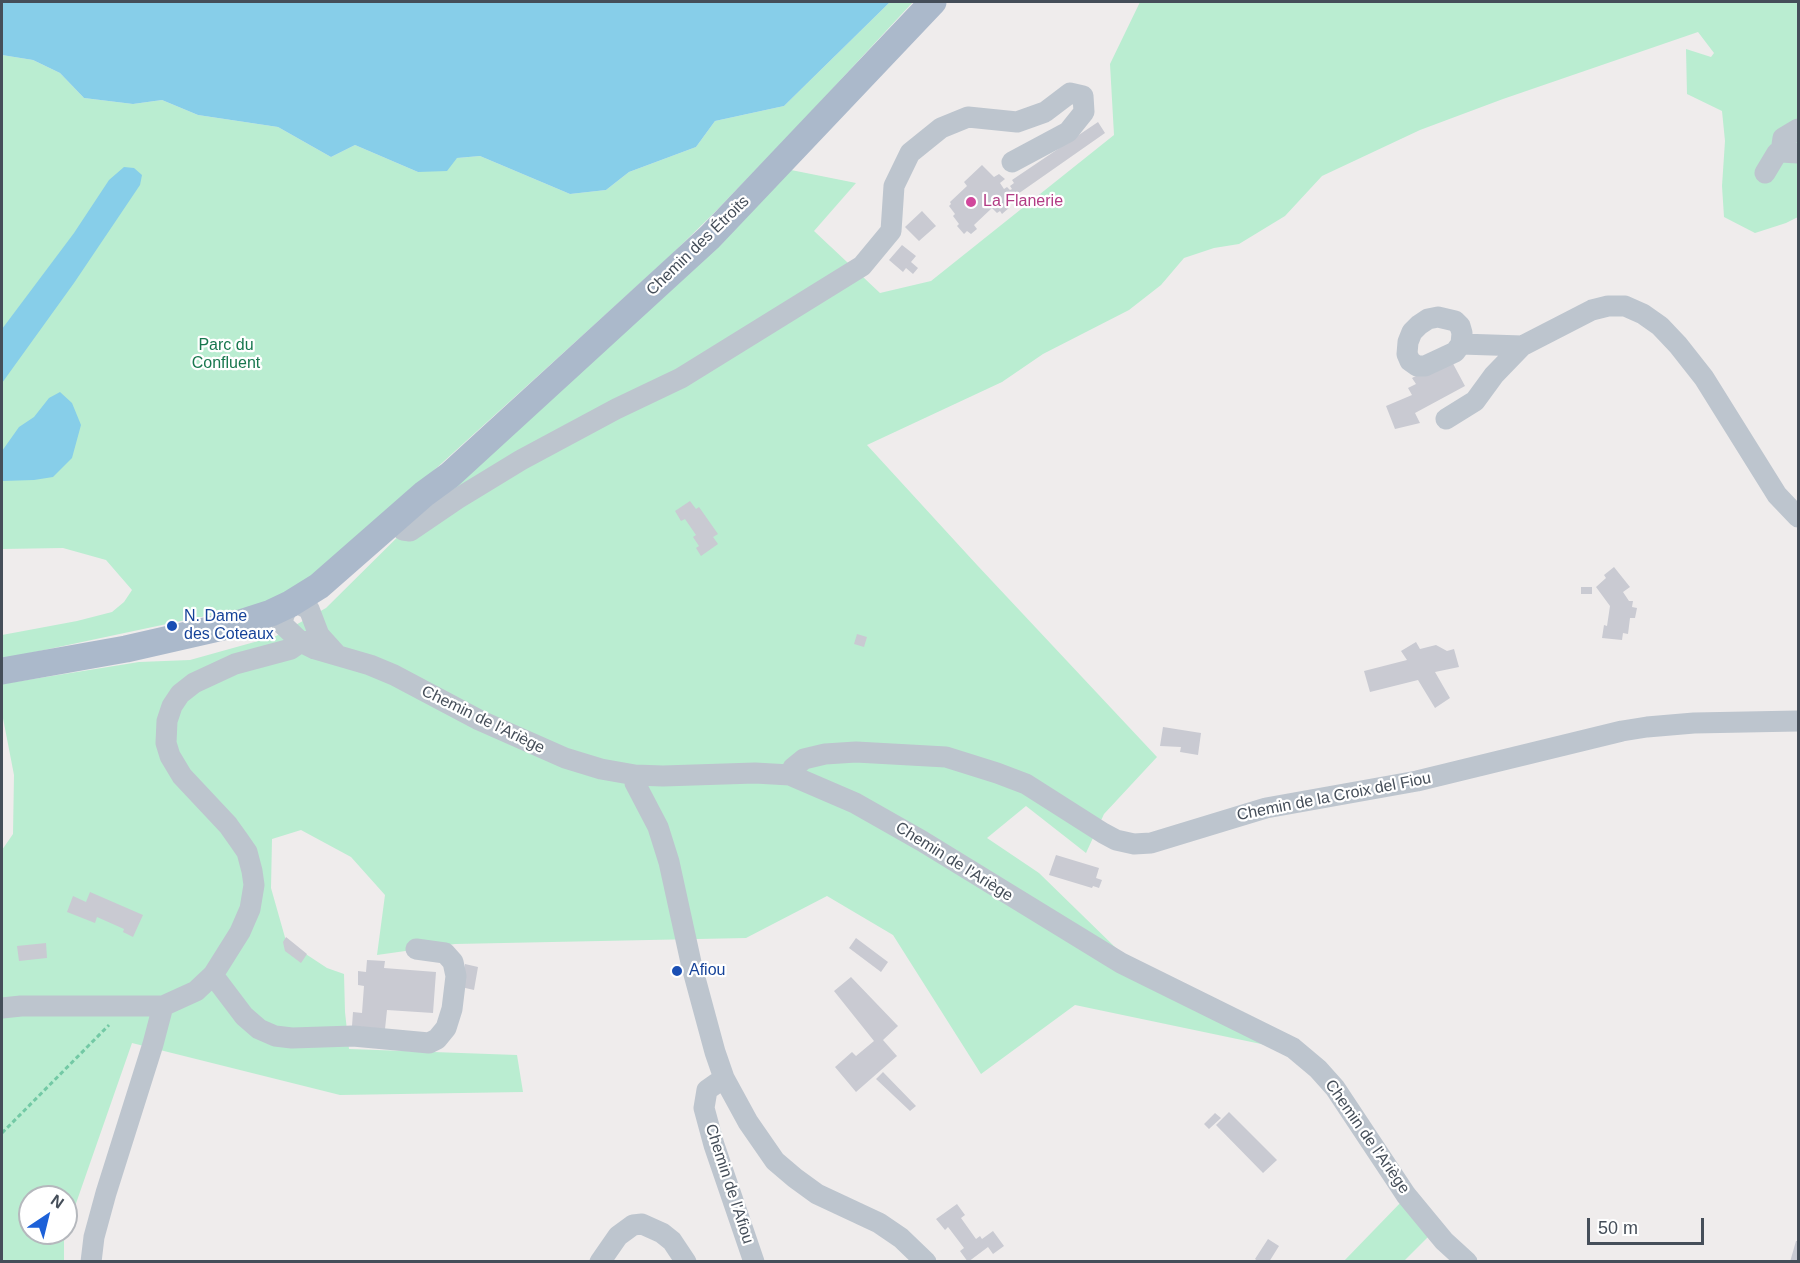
<!DOCTYPE html>
<html>
<head>
<meta charset="utf-8">
<style>
  body { margin:0 }
  #map { position:relative; width:1800px; height:1263px; overflow:hidden; background:#efecec; font-family:Arial,sans-serif }
  canvas { display:block }
  .frame { position:absolute; inset:0; border:3px solid #454e59; pointer-events:none }
  .north { position:absolute; left:18px; top:1185px; width:60px; height:60px; box-sizing:border-box; background:#fff; border:2px solid #b5b8bd; border-radius:50%; rotate:35deg; font-size:16px; font-weight:700; line-height:24px; text-align:center; color:#454e59 }
  .north::after { content:''; display:block; margin:auto; width:21px; height:27px; background:#1d61d8; clip-path:polygon(50% 0,100% 100%,50% 72%,0 100%) }
  .scale { position:absolute; left:1587px; top:1218px; width:117px; height:27px; box-sizing:border-box; border:3px solid #454e59; border-top:0; padding-left:8px; font-size:18px; line-height:21px; white-space:nowrap; color:#454e59; -webkit-text-stroke:4px #fff; paint-order:stroke }
</style>
</head>
<body>
<div id="map">
<canvas width="1800" height="1263"></canvas>
<div class="frame"></div>
<div class="north">N</div>
<div class="scale">50 m</div>
</div>
<script>
const ctx = document.querySelector('canvas').getContext('2d');
ctx.lineJoin = 'round';
function fillPath(path, color) { ctx.fillStyle = color; ctx.fill(path, 'evenodd'); }
const poly = rows => new Path2D(rows.map(r => 'M' + r).join(''));
function trace(path, color, width, dash) { ctx.strokeStyle = color; ctx.lineWidth = width; ctx.lineCap = dash ? 'butt' : 'round'; ctx.setLineDash(dash || []); ctx.stroke(path); }
function label(font, color, halo, rows, align = 'center') {
  ctx.font = font + ' Arial,sans-serif'; ctx.lineWidth = 4.5; ctx.setLineDash([]); ctx.textBaseline = 'middle'; ctx.strokeStyle = halo; ctx.fillStyle = color; for (const [text, x, y, turn = 0] of rows) {
    ctx.save(); ctx.translate(x, y); ctx.rotate((+turn || 0) * Math.PI / 180); ctx.textAlign = isNaN(turn) ? turn : align; if (halo) ctx.strokeText(text, 0, 0); ctx.fillText(text, 0, 0); ctx.restore();
  }
}
const green = poly([
  [890,2,913,2,794,130,713,214,671,255,333,562,290,592,249,609,195,618,2,659,2,635,77,621,112,612,124,602,132,590,106,560,63,548,2,549,2,55,33,60,60,73,84,98,133,104,162,100,198,115,278,127,331,157,355,145,418,172,457,158,480,156,570,194,606,190,629,172,696,147,715,121,784,106],
  [1140,2,1798,2,1798,217,1786,223,1755,233,1724,217,1722,186,1725,141,1722,111,1687,94,1686,49,1711,57,1714,53,1698,32,1503,99,1420,130,1322,176,1285,216,1239,244,1214,248,1184,258,1161,285,1129,310,1043,354,1002,382,867,445,977,565,1157,757,1104,814,1086,853,1026,806,987,838,1039,873,1119,951,1304,1053,1075,1005,981,1074,893,935,827,896,746,938,455,944,377,955,385,895,351,857,301,830,272,839,271,888,286,941,327,968,344,974,345,1012,349,1049,517,1055,523,1092,340,1095,132,1043,66,1232,66,1197,30,1197,30,1233,66,1233,64,1238,64,1261,2,1261,2,850,13,834,14,775,2,713,2,684,139,662,190,660,276,636,326,608,438,497,791,170,856,183,814,231,880,293,931,281,1114,135,1110,64],
  [1405,1198,1436,1229,1404,1261,1343,1262]
]);
const water = poly([
  [2,2,890,2,784,106,715,121,696,147,629,172,606,190,570,194,480,156,457,158,447,171,418,172,355,145,331,157,278,127,198,115,162,100,133,104,84,98,60,73,33,60,2,55],
  [124,167,134,168,142,175,140,185,74,283,2,383,2,329,74,233,109,180],
  [60,392,72,403,81,425,72,458,53,477,34,480,2,481,2,451,19,427,34,417,49,398]
]);
const building = poly([
  [1098,122,1105,133,1015,196,1013,200,1009,200,1010,207,1002,214,1000,211,997,213,992,208,974,225,977,229,971,234,967,231,964,234,957,226,959,224,953,216,955,214,949,206,951,204,950,202,967,186,964,182,982,165,994,177,999,174,1005,179,1000,183,1004,189,1007,187,1010,190,1012,189,1010,186,1014,183,1012,180],
  [922,211,936,226,919,241,905,227],
  [902,245,916,256,911,262,918,268,913,274,906,268,903,272,889,260],
  [1450,358,1465,386,1415,413,1420,423,1395,429,1386,406,1412,395,1408,388,1416,384,1412,378],
  [690,501,696,509,699,507,718,534,713,537,718,544,701,556,696,548,699,546,693,537,696,535,685,519,681,521,675,511],
  [1614,567,1630,587,1623,592,1629,601,1633,601,1632,607,1637,608,1635,618,1630,618,1628,634,1623,633,1622,640,1602,638,1604,625,1607,626,1610,606,1596,587,1606,578,1604,575],
  [1581,587,1592,587,1592,594,1581,594],
  [857,634,867,637,864,647,854,644],
  [1416,642,1420,649,1436,645,1447,651,1454,649,1459,667,1435,672,1450,698,1435,708,1418,680,1370,692,1364,671,1407,660,1401,651],
  [1163,727,1201,733,1198,755,1180,752,1181,747,1160,746],
  [1056,855,1099,868,1096,878,1102,880,1099,888,1093,886,1092,888,1049,875],
  [90,892,143,915,133,937,123,932,124,929,97,917,95,923,67,912,73,896,86,902],
  [286,937,307,954,301,963,285,951,283,942],
  [856,938,888,962,881,972,849,948],
  [46,943,47,958,19,961,17,946],
  [367,960,385,961,384,968,436,972,433,1013,387,1010,385,1029,352,1026,353,1012,362,1013,364,986,358,985,358,971,366,972],
  [465,964,478,967,474,990,461,987],
  [851,977,898,1026,883,1040,897,1056,856,1092,835,1067,852,1052,856,1056,874,1041,834,991],
  [883,1072,916,1106,910,1111,876,1079],
  [1229,1112,1277,1160,1263,1173,1216,1125],
  [1215,1113,1221,1118,1209,1129,1204,1124],
  [957,1204,965,1215,961,1218,976,1239,980,1236,982,1239,993,1231,1004,1246,993,1254,988,1247,968,1262,960,1251,964,1248,948,1227,945,1230,936,1219],
  [1268,1239,1279,1246,1269,1262,1259,1262,1255,1259],
  [1796,1241,1798,1241,1798,1262,1790,1262]
]);
const path = poly([
  [2,1133,109,1025]
]);
const minor = poly([
  [1798,129,1783,138,1781,152,1798,153],
  [1765,173,1777,153,1781,152],
  [1461,344,1462,333,1460,326,1455,321,1438,317,1428,319,1419,325,1412,332,1408,342,1407,354,1410,361,1417,366,1425,366,1455,352,1461,344,1522,346],
  [1446,419,1475,401,1494,375,1522,346,1592,310,1608,306,1625,306,1643,314,1660,326,1678,345,1704,378,1777,495,1798,517],
  [393,521,403,530,410,531,457,499,521,460,616,409,681,378,862,266,891,231,894,186,910,153,941,128,968,117,1017,122,1045,112,1070,93,1083,96,1084,112,1068,132,1012,162],
  [337,655,319,635,309,609,300,605,290,604,284,615,282,624,301,642,315,649,370,665,394,675,479,720,565,758,601,769,635,775,663,776,755,773,790,775,855,803,922,841,1121,963,1293,1048,1318,1069,1335,1088,1406,1195,1444,1241,1467,1262],
  [635,775,635,783,658,827,669,862,692,967,715,1052,724,1078,748,1122,775,1161,795,1178,817,1194,879,1223,901,1238,926,1262],
  [790,775,793,768,804,759,825,754,856,752,946,757,997,773,1026,784,1103,833,1116,840,1134,844,1151,843,1266,808,1417,781,1622,731,1647,727,1694,723,1798,721],
  [213,975,244,1016,259,1029,275,1036,292,1038,353,1036,429,1043,437,1039,446,1028,452,1009,456,976,453,962,445,953,416,949],
  [2,1008,21,1006,163,1006,196,991,213,975,240,932,250,909,254,885,252,871,247,852,238,839,228,825,182,776,170,756,166,743,167,721,172,706,180,694,194,683,235,664,291,649,301,642,312,641],
  [724,1078,707,1090,704,1108,714,1145,754,1262],
  [91,1262,94,1237,106,1193,153,1044,163,1006],
  [600,1262,618,1236,633,1225,642,1224,662,1233,672,1241,686,1262]
]);
const major = poly([
  [2,671,126,649,240,623,271,613,290,604,319,586,424,494,450,475,710,237,933,2]
]);
const markers = [
  [971,202,6,"#d1479c"],
  [172,626,6,"#1a4fb4"],
  [677,971,6,"#1a4fb4"]
];
const hotelNames = [
  ["La Flanerie",983,202]
];
const streetNames = [
  ["Chemin des Étroits",698,246,-44],
  ["Chemin de l'Ariège",483,720,26],
  ["Chemin de la Croix del Fiou",1334,797,-11],
  ["Chemin de l'Ariège",954,862,32],
  ["Chemin de l'Ariège",1367,1137,55],
  ["Chemin de l'Afiou",729,1184,72]
];
const parkNames = [
  ["Parc du",226,346],
  ["Confluent",226,364]
];
const transitNames = [
  ["N. Dame",184,617],
  ["des Coteaux",184,635],
  ["Afiou",689,971]
];
fillPath(green, '#baedd1');
fillPath(water, '#87cee9');
fillPath(building, '#c9cad2');
trace(path, '#73c9a5', 3, [4.5, 3]);
trace(minor, '#bdc5ce', 21);
trace(major, '#abb9cb', 27);
for (const [x, y, r, color] of markers) { const dot = new Path2D(); dot.arc(x, y, r, 0, 2 * Math.PI); ctx.fillStyle = color; ctx.fill(dot); trace(dot, '#fff', 2); }
label('16px', '#b23c85', '#fff', hotelNames, 'left');
label('16px', '#454e59', '#fff', streetNames);
label('16px', '#18774e', '#fff', parkNames);
label('16px', '#164399', '#fff', transitNames, 'left');
</script>
</body>
</html>
